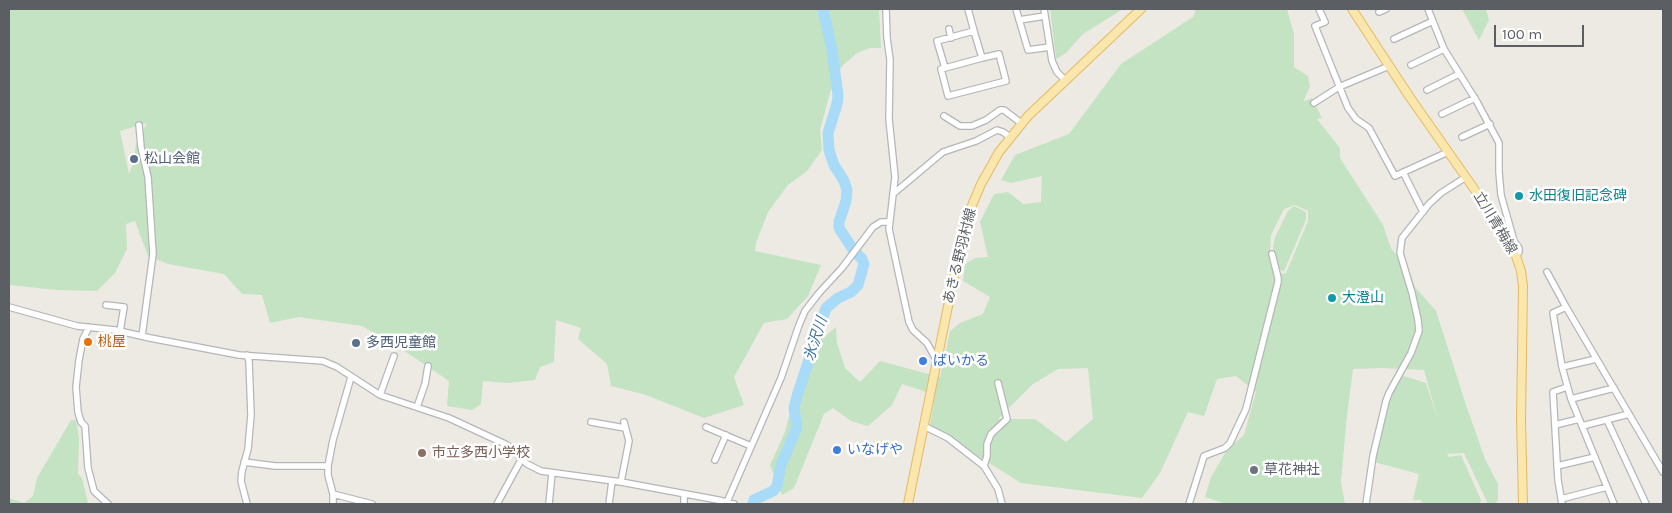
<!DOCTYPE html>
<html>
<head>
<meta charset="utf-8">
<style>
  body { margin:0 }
  #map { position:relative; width:1672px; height:513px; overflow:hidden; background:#edeae3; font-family:Karla,sans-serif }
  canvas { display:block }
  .frame { position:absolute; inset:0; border:10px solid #5b5f63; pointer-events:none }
  .scale { position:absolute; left:1494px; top:25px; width:90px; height:22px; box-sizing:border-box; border:2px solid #5b5f63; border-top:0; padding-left:6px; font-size:15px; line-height:18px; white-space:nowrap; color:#5b5f63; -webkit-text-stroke:4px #fff; paint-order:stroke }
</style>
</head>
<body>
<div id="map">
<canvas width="1672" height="513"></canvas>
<div class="frame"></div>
<div class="scale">100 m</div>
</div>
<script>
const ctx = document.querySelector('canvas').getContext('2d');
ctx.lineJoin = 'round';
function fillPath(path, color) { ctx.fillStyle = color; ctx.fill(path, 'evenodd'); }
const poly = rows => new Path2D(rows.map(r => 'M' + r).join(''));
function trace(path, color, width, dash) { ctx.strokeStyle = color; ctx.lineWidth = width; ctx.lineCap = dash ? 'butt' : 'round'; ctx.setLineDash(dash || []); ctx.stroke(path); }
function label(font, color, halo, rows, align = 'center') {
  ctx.font = font + ' Karla,"Noto Sans JP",sans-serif'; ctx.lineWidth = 5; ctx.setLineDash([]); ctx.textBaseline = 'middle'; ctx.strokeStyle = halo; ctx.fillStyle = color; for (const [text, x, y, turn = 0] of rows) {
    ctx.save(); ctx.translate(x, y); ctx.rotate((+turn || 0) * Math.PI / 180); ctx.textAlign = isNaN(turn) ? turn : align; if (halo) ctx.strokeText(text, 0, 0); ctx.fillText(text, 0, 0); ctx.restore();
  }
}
const green = poly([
  [9,9,879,9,881,48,870,48,857,53,843,65,833,82,820,130,822,150,807,171,788,185,768,212,756,243,755,251,821,265,808,296,787,319,764,323,734,377,744,405,704,418,646,395,611,386,607,364,578,339,581,328,556,320,554,362,540,367,535,380,507,383,483,381,481,404,472,410,447,406,449,381,397,346,362,326,299,317,270,323,262,295,242,294,224,274,168,264,148,256,135,221,126,224,127,249,115,273,97,291,57,290,9,285],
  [147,123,136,144,133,164,129,174,120,131],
  [1050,9,1123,9,1083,34,1066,53,1056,59],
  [1196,9,1287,9,1294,34,1294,67,1308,76,1310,86,1304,100,1305,101,1312,98,1322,118,1317,119,1340,148,1340,158,1383,225,1391,248,1410,273,1415,287,1436,311,1466,405,1485,459,1498,484,1498,500,1495,504,1488,504,1464,453,1449,454,1447,452,1449,457,1461,455,1481,500,1480,504,1422,504,1421,500,1413,500,1419,474,1374,462,1391,393,1401,375,1426,383,1438,420,1424,370,1382,368,1353,369,1347,415,1341,482,1345,504,1226,504,1205,497,1211,477,1227,450,1244,435,1256,392,1236,376,1217,379,1204,416,1188,412,1160,473,1142,498,1021,483,930,426,935,395,902,384,892,405,868,426,851,421,833,408,824,414,794,488,782,495,770,465,785,432,793,400,817,343,836,327,837,343,845,368,860,382,880,361,940,377,950,331,960,323,983,314,990,297,963,281,965,264,975,258,988,257,980,222,994,194,1008,192,1023,204,1041,202,1042,176,1011,183,1001,180,1015,155,1069,134,1121,64,1193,17],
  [1295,205,1308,211,1308,221,1286,273,1274,275,1270,253,1271,235,1284,209],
  [1088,368,1093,419,1066,442,1035,419,998,419,1033,384,1058,369],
  [1462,9,1486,9,1489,20,1479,40],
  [1294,206,1306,212,1306,220,1284,271,1279,270,1273,248,1275,237,1288,211],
  [71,420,76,420,79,438,78,474,82,478,88,503,93,504,9,504,9,498,24,503,33,496,37,478]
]);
const river = poly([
  [753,504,754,500,773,491,777,486,781,465,797,427,794,408,797,396,826,308,838,298,851,292,858,285,864,264,862,259,854,251,839,228,839,222,846,201,847,190,844,181,834,165,829,150,828,133,837,104,838,96,832,50,823,9]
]);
const minor = poly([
  [886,9,887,38,890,60,889,119,895,177,889,229,909,322,913,330,927,343,937,361],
  [968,9,974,31],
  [1016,9,1028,50,1050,47],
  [1044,9,1052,61,1057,72,1065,80],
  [1319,9,1325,22,1315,26,1348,108,1356,119,1369,128,1395,176,1448,152],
  [1428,9,1444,49,1477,102,1499,143,1499,172,1501,195,1514,241,1519,248,1519,252,1516,256],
  [1379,12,1386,9],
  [1019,20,1045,16],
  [949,29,951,38],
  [974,31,982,58,999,54,1006,81,948,96,941,69,945,68,937,41,974,31],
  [1394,39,1433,21],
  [1411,65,1444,49],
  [945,68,982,58],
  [1427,90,1459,74],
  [1314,103,1339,87,1389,66],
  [1442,114,1475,98],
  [944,116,960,126,972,126,986,120,1000,110,1004,110,1021,123],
  [139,125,141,147,148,177,153,254,142,336],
  [1462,137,1490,124],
  [1403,172,1423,212],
  [893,194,943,152,976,141,997,130,1003,132,1010,137],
  [1547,272,1566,307,1663,472],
  [106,305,124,307,120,331],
  [9,307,77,326,115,330,150,338,239,355,323,361,337,367,380,395,449,418,505,444,510,447,527,464,541,471,621,482,718,500,734,504],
  [1566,307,1553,313,1562,367,1571,399,1614,504],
  [89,327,83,339,79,360,76,387,78,412,81,422,85,426,88,468,94,491,108,504],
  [1562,367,1596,359],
  [351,377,333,440,328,466,328,475,333,494,372,504],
  [380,395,394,356],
  [1571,399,1614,388],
  [417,407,425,384,428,366],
  [1607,420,1646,504],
  [591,422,625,428],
  [1555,425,1579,419],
  [924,426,948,438,984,466,998,489,1002,504],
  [1582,426,1629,414],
  [706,427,751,446],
  [715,460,726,435],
  [244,462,275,466,328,466],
  [984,466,987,456,987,444,991,434,1007,419,998,383],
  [1557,466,1595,457],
  [621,482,629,441,624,422],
  [333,494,333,504],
  [1561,499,1607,487],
  [727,502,781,378,799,325,805,311,819,293,842,268,873,227,881,222,889,222],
  [247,504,241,481,242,471,248,449,251,415,249,361,247,355],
  [497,504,521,460],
  [549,504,552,473],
  [609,504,612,481],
  [684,504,684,494],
  [1189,504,1204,456,1225,448,1230,443,1246,409,1278,282,1278,278,1272,254],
  [1366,504,1373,456,1386,401,1389,393,1411,353,1419,331,1418,320,1412,293,1400,253,1402,238,1429,204,1441,193,1466,177],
  [1562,504,1558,480,1553,392,1567,387]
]);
const major = poly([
  [1352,9,1409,96,1491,213,1516,256,1521,271,1523,286,1521,420,1523,504],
  [908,504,961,242,968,215,981,184,999,152,1028,116,1141,9]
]);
const markers = [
  [134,159,5,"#5c6f8a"],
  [1519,196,5,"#0f9aa8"],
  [1332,298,5,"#0f9aa8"],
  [88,342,5,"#e8710a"],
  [356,343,5,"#5c6f8a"],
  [923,361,5,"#3f7fe0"],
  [837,450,5,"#3f7fe0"],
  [422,453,5,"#8d6e63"],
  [1254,470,5,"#6b7280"]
];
const serviceNames = [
  ["松山会館",144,159],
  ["多西児童館",366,343]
];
const cultureNames = [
  ["水田復旧記念碑",1529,196],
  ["大澄山",1342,298]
];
const streetNames = [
  ["立川青梅線",1495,223,59],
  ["あきる野羽村線",960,256,-76]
];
const foodNames = [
  ["桃屋",98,342]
];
const shopNames = [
  ["ばいかる",933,361],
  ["いなげや",847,450]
];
const educationNames = [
  ["市立多西小学校",432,453]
];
const worshipNames = [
  ["草花神社",1264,470]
];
const waterNames = [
  ["氷沢川",816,339,-72]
];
fillPath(green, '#c4e3c2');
trace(river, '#a8dbf8', 11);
trace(minor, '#b4b6ba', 8);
trace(major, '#e6b963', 10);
trace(minor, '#fff', 5.5);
trace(major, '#f9e7ad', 8);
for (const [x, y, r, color] of markers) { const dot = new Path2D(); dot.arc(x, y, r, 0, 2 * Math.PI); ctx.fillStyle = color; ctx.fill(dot); trace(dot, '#fff', 2); }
label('14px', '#4e5e75', '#fff', serviceNames, 'left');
label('14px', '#0d838f', '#fff', cultureNames, 'left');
label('14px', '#5b5f63', '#fff', streetNames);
label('14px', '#c56008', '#fff', foodNames, 'left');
label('14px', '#366cbe', '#fff', shopNames, 'left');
label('14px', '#785e54', '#fff', educationNames, 'left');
label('14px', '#5b616d', '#fff', worshipNames, 'left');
label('italic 15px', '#4377a1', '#fff', waterNames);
</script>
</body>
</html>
